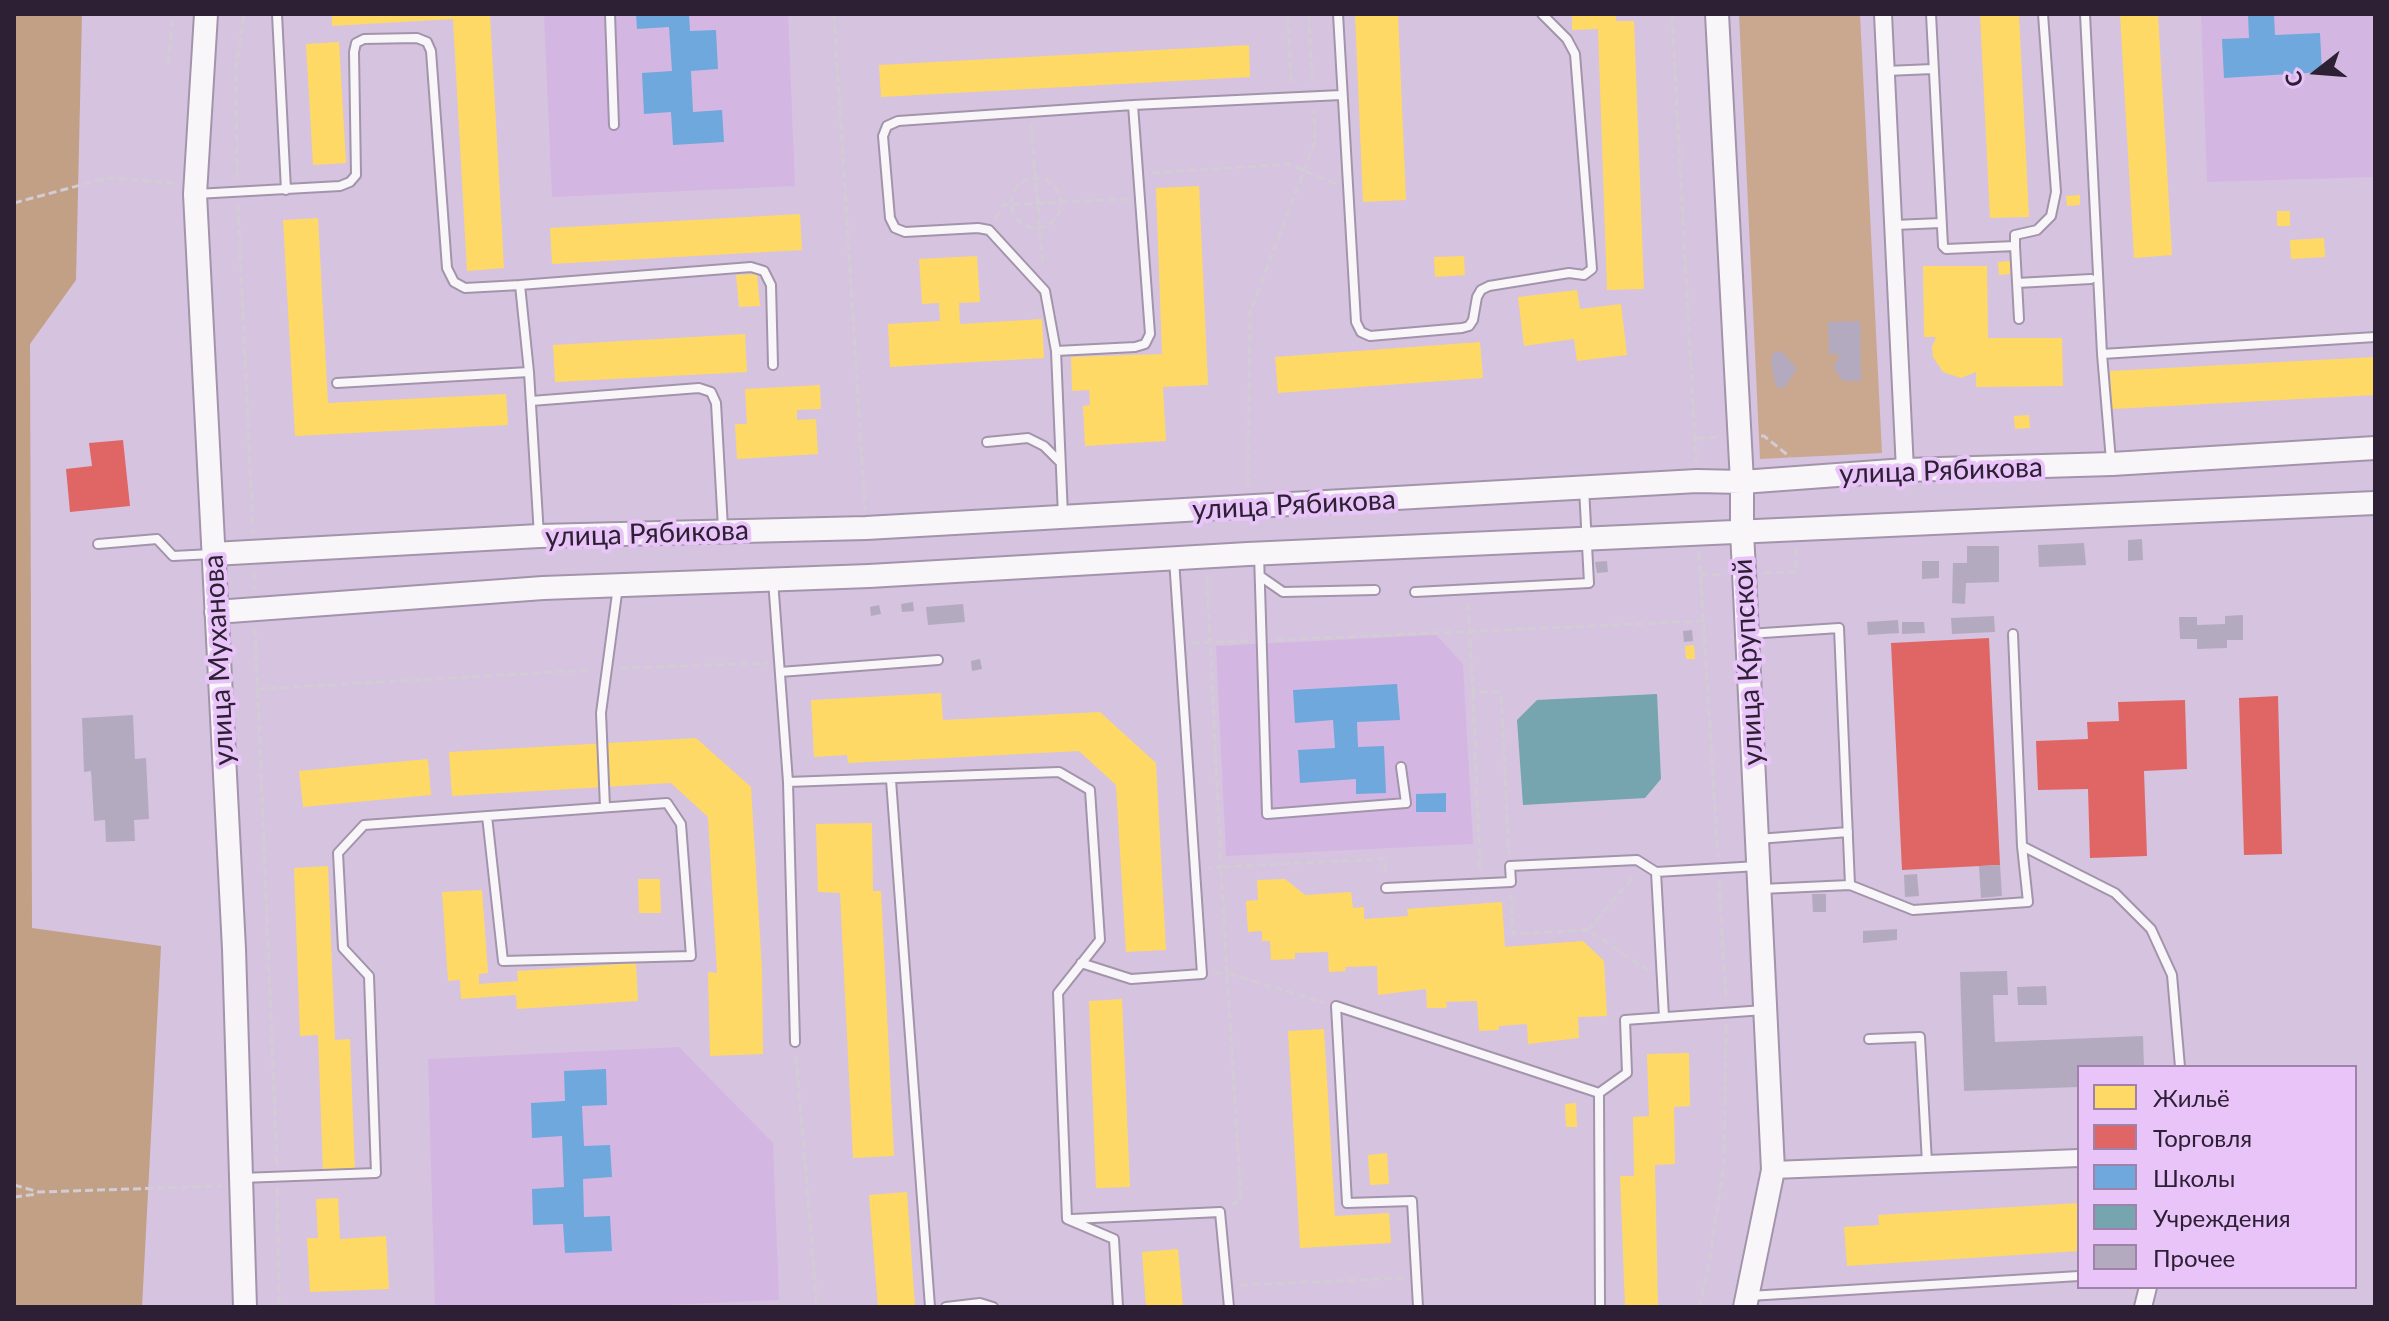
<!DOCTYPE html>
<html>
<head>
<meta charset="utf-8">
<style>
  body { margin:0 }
  #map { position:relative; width:2389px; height:1321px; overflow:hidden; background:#d6c3df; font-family:Lato,sans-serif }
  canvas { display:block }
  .frame { position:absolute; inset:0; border:16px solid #2e2034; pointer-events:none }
  .legend { position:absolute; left:2077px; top:1065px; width:280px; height:224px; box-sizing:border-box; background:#e8c4f9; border:2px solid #9e82aa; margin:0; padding:10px 14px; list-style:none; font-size:24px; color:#2e2034 }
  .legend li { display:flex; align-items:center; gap:16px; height:40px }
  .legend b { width:40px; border:2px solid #9e82aa }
  .north { position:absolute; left:2277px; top:32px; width:80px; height:80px; -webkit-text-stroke:6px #e8c4f9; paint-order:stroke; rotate:253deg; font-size:22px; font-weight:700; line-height:32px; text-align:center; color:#2e2034 }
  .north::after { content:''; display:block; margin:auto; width:28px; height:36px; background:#2e2034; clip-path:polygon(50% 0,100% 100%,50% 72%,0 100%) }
</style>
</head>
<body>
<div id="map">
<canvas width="2389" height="1321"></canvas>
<div class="frame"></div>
<ul class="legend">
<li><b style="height:22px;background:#ffd966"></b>Жильё</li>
<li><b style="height:22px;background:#e06666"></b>Торговля</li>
<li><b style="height:22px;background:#6fa8dc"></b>Школы</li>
<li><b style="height:22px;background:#76a5af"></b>Учреждения</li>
<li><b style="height:22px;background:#b4aac0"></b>Прочее</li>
</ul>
<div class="north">С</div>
</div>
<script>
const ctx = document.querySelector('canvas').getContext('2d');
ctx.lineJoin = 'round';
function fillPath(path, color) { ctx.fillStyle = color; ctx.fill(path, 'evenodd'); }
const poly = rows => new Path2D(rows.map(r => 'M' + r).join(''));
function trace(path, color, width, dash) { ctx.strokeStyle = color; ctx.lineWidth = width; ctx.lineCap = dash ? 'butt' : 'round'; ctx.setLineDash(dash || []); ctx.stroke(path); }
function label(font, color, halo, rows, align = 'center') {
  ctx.font = font + ' Lato,sans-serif'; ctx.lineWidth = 8; ctx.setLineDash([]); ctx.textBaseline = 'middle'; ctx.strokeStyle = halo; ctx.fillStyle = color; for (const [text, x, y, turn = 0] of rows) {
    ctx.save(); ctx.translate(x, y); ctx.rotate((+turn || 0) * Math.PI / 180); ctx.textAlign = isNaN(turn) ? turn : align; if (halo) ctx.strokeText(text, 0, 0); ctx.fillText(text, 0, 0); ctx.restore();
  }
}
const built = poly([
  [544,14,788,14,795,186,552,197],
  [2201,14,2375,14,2375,177,2207,182],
  [1436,635,1463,664,1473,844,1226,856,1216,646],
  [679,1047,773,1143,779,1300,621,1307,435,1307,428,1059]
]);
const green = poly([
  [1739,14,1860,14,1882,453,1760,459]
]);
const forest = poly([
  [14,14,82,14,76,280,30,344,32,928,161,946,142,1307,14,1307]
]);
const homes = poly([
  [332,14,490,14,504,268,467,271,453,19,332,26],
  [1355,14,1398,14,1406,200,1363,202],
  [1572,14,1616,14,1616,21,1634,21,1644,289,1607,290,1598,29,1572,30],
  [1980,14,2019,14,2029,217,1990,218],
  [2120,14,2158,14,2172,255,2134,258],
  [339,42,346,163,313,165,306,44],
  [1249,45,1250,77,881,97,879,65],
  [1199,186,1208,385,1163,387,1166,441,1085,446,1083,406,1090,405,1089,390,1072,391,1071,357,1162,354,1156,188],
  [2080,195,2080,205,2067,206,2066,196],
  [2277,211,2290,211,2290,226,2277,226],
  [800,214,802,250,552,264,550,228],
  [318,218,328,403,506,394,508,425,295,436,283,220],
  [2324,238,2325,257,2291,259,2290,240],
  [977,256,980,302,959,303,960,324,1042,319,1044,358,890,367,888,324,940,321,939,303,922,304,919,259],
  [1464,256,1465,275,1435,277,1434,257],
  [2010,261,2010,274,1999,275,1998,262],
  [1923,266,1987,266,1988,338,2062,338,2063,386,1976,387,1976,372,1961,378,1943,372,1933,357,1932,347,1936,337,1924,337],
  [757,274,760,306,739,307,736,275],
  [1577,290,1580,309,1621,304,1627,355,1577,361,1574,339,1524,346,1518,297],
  [745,334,747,372,555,382,553,345],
  [1480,342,1483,378,1278,393,1275,357],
  [2375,357,2375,395,2112,409,2110,371],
  [820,385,821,409,797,410,797,420,816,419,818,454,737,459,735,424,747,424,745,389],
  [2029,415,2030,428,2015,429,2014,416],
  [1694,645,1695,659,1686,659,1685,646],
  [941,693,943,720,1100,712,1156,763,1166,950,1126,952,1116,785,1079,751,848,763,847,755,814,757,811,700],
  [696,738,751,787,762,970,763,1054,710,1056,708,972,717,973,708,817,671,783,452,796,449,752],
  [428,759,431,795,303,807,299,771],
  [872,823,873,891,881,891,894,1156,853,1158,840,893,818,892,816,824],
  [328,866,335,1040,350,1039,355,1172,323,1173,318,1035,300,1036,294,868],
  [638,879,660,879,661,913,639,913],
  [1285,879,1305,895,1351,892,1353,908,1364,907,1364,919,1408,916,1407,909,1502,902,1505,947,1583,941,1604,961,1607,1016,1578,1017,1579,1038,1528,1044,1527,1024,1499,1026,1499,1030,1479,1031,1477,1001,1446,1002,1447,1008,1427,1008,1426,989,1378,995,1377,966,1345,967,1346,971,1329,972,1328,952,1295,953,1295,959,1271,960,1270,941,1262,941,1262,931,1248,932,1246,901,1258,900,1257,880],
  [482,890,488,973,479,974,479,984,518,981,517,971,636,963,638,1001,517,1009,516,995,461,999,460,980,448,981,442,892],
  [1122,999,1130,1187,1096,1188,1089,1001],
  [1324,1029,1335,1216,1389,1213,1391,1243,1300,1248,1288,1031],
  [1689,1053,1690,1106,1674,1107,1675,1164,1655,1165,1658,1307,1625,1307,1620,1176,1634,1176,1633,1117,1649,1116,1647,1054],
  [1576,1103,1577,1127,1566,1127,1565,1104],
  [1387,1153,1389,1184,1370,1185,1368,1155],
  [907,1192,915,1307,878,1307,869,1195],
  [338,1198,340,1239,386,1236,389,1289,310,1292,307,1238,318,1238,316,1199],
  [2079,1203,2079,1251,1847,1266,1844,1227,1879,1225,1878,1215],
  [1178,1249,1183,1307,1146,1307,1142,1252]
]);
const shops = poly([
  [123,440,130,506,70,512,66,469,92,466,89,443],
  [1989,638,2000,865,1902,870,1891,643],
  [2278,696,2282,854,2244,855,2239,698],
  [2185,700,2187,769,2144,771,2147,856,2090,858,2088,789,2038,790,2036,741,2088,739,2087,722,2119,721,2118,702]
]);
const schools = poly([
  [636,14,689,14,690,31,716,30,718,69,691,71,693,112,722,110,724,142,673,145,671,112,644,114,642,73,672,71,669,27,637,29],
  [2248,14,2274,14,2275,35,2320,33,2322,72,2224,78,2222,39,2249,38],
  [1397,684,1400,720,1357,722,1358,747,1384,746,1386,793,1356,794,1356,779,1300,783,1298,750,1335,748,1333,720,1295,723,1293,690],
  [1446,793,1446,812,1416,812,1416,794],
  [606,1069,607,1105,582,1106,584,1146,610,1145,612,1177,583,1179,584,1217,610,1216,612,1251,565,1253,563,1224,533,1225,532,1189,564,1187,562,1136,532,1138,531,1103,565,1101,564,1071]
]);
const public = poly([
  [1657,694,1661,779,1645,798,1523,805,1517,720,1537,700]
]);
const building = poly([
  [1860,321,1861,381,1843,381,1834,368,1839,354,1829,354,1828,322],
  [1781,351,1797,368,1784,388,1776,387,1771,362,1773,353],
  [2142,539,2143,560,2128,561,2128,540],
  [2084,543,2086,565,2039,567,2038,545],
  [1967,546,1999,546,1999,582,1966,583,1965,604,1952,603,1953,563,1967,563],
  [1607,561,1608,572,1597,573,1595,562],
  [1922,561,1939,561,1939,578,1922,579],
  [913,602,914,611,902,612,901,604],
  [963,604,965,622,928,625,926,607],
  [879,605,881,614,871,616,870,607],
  [2243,615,2243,640,2227,640,2227,648,2197,649,2197,639,2180,639,2179,617,2197,617,2197,625,2225,624,2225,616],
  [1994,616,1995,632,1952,634,1951,618],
  [1898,620,1899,633,1868,635,1867,622],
  [1902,622,1924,622,1925,633,1902,634],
  [1692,630,1693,641,1684,642,1683,631],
  [980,659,982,669,972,671,971,661],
  [133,715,135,759,146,758,149,819,134,820,135,841,106,842,105,820,94,821,91,771,84,772,82,718],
  [2000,865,2002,896,1981,898,1979,866],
  [1917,874,1919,896,1905,897,1904,875],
  [1812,894,1826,894,1826,912,1813,912],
  [1897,929,1897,940,1863,943,1863,931],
  [2007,971,2008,995,1993,995,1995,1042,2143,1036,2144,1067,2079,1067,2079,1087,1964,1091,1960,972],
  [2046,986,2047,1005,2018,1005,2017,987]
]);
const path = poly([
  [834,14,865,509],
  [1288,14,1291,86],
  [1309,14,1312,82],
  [1672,14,1696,462],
  [168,63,173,14],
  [1031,123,1043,267],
  [1152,173,1288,164,1336,184],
  [237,178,236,68,244,14],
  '1011 203a25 25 0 1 1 50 0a25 25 0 1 1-50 0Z',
  [14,203,107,178,175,183],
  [238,205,253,533],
  [996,218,1003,205,1128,199],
  [1761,436,1764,436,1790,457],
  [1697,438,1721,437],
  [1248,486,1250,312,1315,142,1314,110],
  [1699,553,1718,857],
  [254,573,254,589],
  [1764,573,1796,572,1796,548],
  [1700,575,1725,574],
  [1207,577,1221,867,1208,868],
  [1468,603,1473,692,1501,692,1509,855],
  [255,629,277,1165],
  [1276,640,1704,621],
  [1192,643,1248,641],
  [620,668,768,663],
  [257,689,592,670],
  [1473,692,1480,872],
  [1719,880,1726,1001],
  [1511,894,1513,934,1588,930,1649,971],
  [1588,930,1635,875],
  [1214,973,1227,973,1221,867,1385,859,1385,874],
  [796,1056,817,1307],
  [14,1185,39,1192,221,1186],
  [277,1188,279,1307],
  [14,1197,38,1194],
  [1231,1205,1241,1199,1227,973,1324,1003],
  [1240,1285,1404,1278],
  [1699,1307,1710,1258,1724,1162,1726,1024]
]);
const lane = poly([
  [277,14,286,190],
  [610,14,614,125],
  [1338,14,1356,322,1361,332,1370,336,1462,328,1469,326,1473,320,1477,297,1481,290,1489,286,1569,273,1584,275,1592,269,1575,54,1567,39,1542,14],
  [1931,14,1943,246,1946,249,2015,246,2019,319],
  [2085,14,2102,354,2375,337],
  [1886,71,1933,69],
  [196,194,340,186,350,182,356,175,354,52,356,43,364,39,417,38,427,42,431,51,447,268,454,282,465,288,520,285,529,372],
  [1894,225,1941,223],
  [2015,246,2015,235,2037,230,2051,216,2056,192,2043,14],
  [2017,283,2091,279],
  [520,285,751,267,764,271,771,285,773,365],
  [1056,351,1135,347,1145,344,1150,334,1133,105],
  [2102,354,2111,461],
  [337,383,529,372,539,536],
  [531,401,699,388,711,392,716,403,723,528],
  [987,442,1028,438,1044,446,1060,462],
  [1063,516,1056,351,1045,291,989,230,978,228,905,232,895,228,890,218,883,136,887,126,898,121,1133,105,1341,95],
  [98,544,157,539,173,556,212,554],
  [1259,554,1267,814,1406,803,1401,767],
  [1260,576,1283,592,1375,590],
  [773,580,788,782,1059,772,1090,790,1100,940,1058,993,1067,1219,1114,1239,1118,1307],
  [1415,592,1589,583,1584,488],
  [1748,634,1839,628,1850,885,1761,889],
  [2013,634,2022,846,2115,893,2151,929,2172,975,2180,1067],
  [780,672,938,660],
  [891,780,930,1307],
  [788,782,795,1042],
  [605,807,601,713,618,586],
  [1758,839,1848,832],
  [1850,885,1913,910,2028,902,2022,846],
  [1386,888,1511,882,1510,866,1637,860,1656,872],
  [1081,963,1131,979,1202,974,1174,559],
  [1664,1017,1656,872,1758,866],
  [1869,1039,1920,1037,1927,1163],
  [1599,1093,1627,1073,1625,1020,1764,1010],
  [1599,1093,1600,1307],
  [241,1178,376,1173,369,976,343,948,338,853,364,825,667,803,681,824,691,956,503,961,487,816],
  [1072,1219,1220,1212,1229,1307],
  [1749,1296,2079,1276],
  [946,1307,980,1303,993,1307],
  [1418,1307,1412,1201,1347,1203,1336,1006,1599,1093]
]);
const street = poly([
  [1883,14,1905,470],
  [1773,1170,2079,1158],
  [2143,1307,2148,1287]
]);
const secondary = poly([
  [206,14,195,194,234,949,245,1307],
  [1717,14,1742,482,1742,531,1773,1170,1745,1307],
  [213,554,539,536,866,528,1697,481,1742,482,1905,470,2112,464,2375,448],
  [216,612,543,588,869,576,1248,554,2375,503]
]);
const streetNames = [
  ["улица Рябикова",1941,471,-2],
  ["улица Рябикова",1294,505,-3],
  ["улица Рябикова",647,534,-2],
  ["улица Муханова",219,660,-93],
  ["улица Крупской",1748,662,-93]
];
fillPath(built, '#d4b6e2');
fillPath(green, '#caa88f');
fillPath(forest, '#c2a086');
fillPath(homes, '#ffd966');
fillPath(shops, '#e06666');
fillPath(schools, '#6fa8dc');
fillPath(public, '#76a5af');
fillPath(building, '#b4aac0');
trace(lane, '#a294aa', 12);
trace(street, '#a294aa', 20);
trace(secondary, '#a294aa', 26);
trace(path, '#d2ccd5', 3, [8, 4]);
trace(lane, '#f9f6fa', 8);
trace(street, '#f9f6fa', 16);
trace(secondary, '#f9f6fa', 22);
label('28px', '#2e2034', '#e8c4f9', streetNames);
</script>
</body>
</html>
